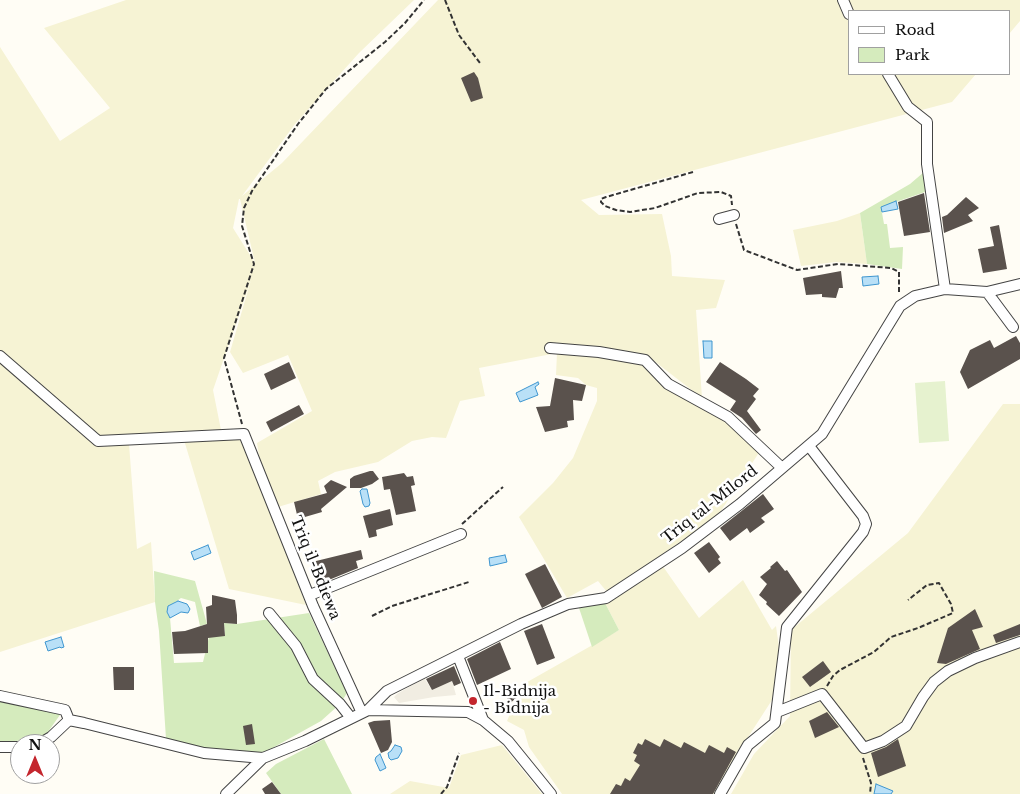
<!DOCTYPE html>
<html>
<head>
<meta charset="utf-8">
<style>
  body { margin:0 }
  #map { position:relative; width:1020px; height:794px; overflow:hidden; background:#fffdf5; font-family:"Libre Baskerville",serif }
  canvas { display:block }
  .legend { position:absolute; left:848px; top:10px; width:162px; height:65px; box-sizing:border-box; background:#fff; border:1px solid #a0a0a0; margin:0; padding:6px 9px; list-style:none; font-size:15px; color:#111 }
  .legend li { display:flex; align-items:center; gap:10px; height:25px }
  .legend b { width:25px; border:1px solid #a0a0a0 }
  .north { position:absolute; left:10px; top:734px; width:50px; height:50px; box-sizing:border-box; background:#fff; border:1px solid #a0a0a0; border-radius:50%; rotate:0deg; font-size:14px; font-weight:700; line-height:20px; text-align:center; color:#111 }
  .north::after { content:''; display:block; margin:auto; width:18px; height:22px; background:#c4262e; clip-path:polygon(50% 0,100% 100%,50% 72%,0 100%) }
</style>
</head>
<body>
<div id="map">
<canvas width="1020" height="794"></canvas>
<ul class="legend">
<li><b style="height:6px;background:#fff"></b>Road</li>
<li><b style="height:14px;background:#d5ebbd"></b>Park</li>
</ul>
<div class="north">N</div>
</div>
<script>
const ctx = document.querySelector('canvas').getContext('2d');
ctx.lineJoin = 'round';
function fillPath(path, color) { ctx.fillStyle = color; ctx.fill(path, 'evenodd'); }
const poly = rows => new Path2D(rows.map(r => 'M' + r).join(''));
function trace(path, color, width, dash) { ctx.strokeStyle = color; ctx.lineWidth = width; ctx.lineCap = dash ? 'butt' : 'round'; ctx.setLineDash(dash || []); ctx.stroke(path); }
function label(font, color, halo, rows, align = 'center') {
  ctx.font = font + ' "Libre Baskerville",serif'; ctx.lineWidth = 5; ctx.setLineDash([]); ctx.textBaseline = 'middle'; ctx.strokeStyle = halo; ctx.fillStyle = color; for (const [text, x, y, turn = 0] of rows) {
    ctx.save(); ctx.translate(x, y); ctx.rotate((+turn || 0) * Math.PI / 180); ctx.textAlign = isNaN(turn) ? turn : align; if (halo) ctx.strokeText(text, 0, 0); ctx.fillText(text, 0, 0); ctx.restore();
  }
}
const farmland = poly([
  [126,0,414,0,359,53,295,124,242,196,282,163,438,0,1020,0,1020,21,1009,34,1009,11,849,11,849,74,976,74,952,102,581,200,599,215,662,214,671,256,672,276,725,280,716,308,696,310,702,398,645,354,567,353,642,361,726,421,760,451,717,517,607,592,598,581,567,598,519,517,553,483,573,458,597,401,597,388,586,385,578,378,556,375,557,353,479,368,485,396,460,401,446,438,432,437,412,441,378,462,335,472,318,481,321,494,278,507,259,456,257,443,312,411,288,355,243,373,230,352,251,280,213,390,221,430,104,437,96,434,0,351,0,47,60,141,110,108,44,28],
  [239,199,240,199,255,263,233,228],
  [860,213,867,264,836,262,801,266,793,230,837,221],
  [0,359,99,447,129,444,137,549,151,542,155,602,0,652],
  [1003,404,1020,404,1020,794,731,794,754,754,790,716,791,630,908,533],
  [242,437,306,605,229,589,184,440],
  [662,565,699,618,743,580,772,630,776,626,780,654,772,700,741,748,716,794,562,794,529,747,524,730,507,721,522,685,619,630,605,603],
  [502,745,542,794,390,794,410,781,449,788,461,755]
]);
const green = poly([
  [924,172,928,191,881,207,884,224,887,224,890,248,903,247,902,269,867,264,860,213,910,184],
  [154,571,195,581,207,624,200,626,195,602,181,598,171,605,167,612,170,618,174,663,203,662,209,637,225,635,224,623,237,624,309,613,347,693,340,704,321,721,267,751,257,753,198,747,166,739,159,631,155,602],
  [605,603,619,630,592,647,579,608],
  [0,695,62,712,43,739,0,742],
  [324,739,352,794,281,794,266,773,276,764]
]);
const pitch = poly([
  [945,381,949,441,919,443,915,383]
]);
const plaza = poly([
  [424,678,432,690,452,681,456,695,434,697,399,703,394,697,397,694]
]);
const water = poly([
  [896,201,898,209,882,212,881,207,896,201],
  [878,276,879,284,863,286,862,277,878,276],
  [703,341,712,341,712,358,704,358,703,341],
  [538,382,539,384,535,387,538,395,520,402,516,393,538,382],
  [362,489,367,489,370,503,369,506,365,507,363,504,360,491,362,489],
  [208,545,211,553,194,560,191,552,208,545],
  [505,555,507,562,490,566,489,558,505,555],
  [178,601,187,604,190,609,188,613,181,612,170,618,167,612,168,606,178,601],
  [61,637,64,647,61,648,60,647,48,651,45,642,61,637],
  [395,745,401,747,402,751,398,758,391,760,389,758,388,753,391,751,395,745],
  [380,754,386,768,380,771,375,760,376,757,380,754],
  [876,784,893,791,891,794,874,794,876,784]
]);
const building = poly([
  [474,72,478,78,483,98,471,102,461,78],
  [924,193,930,232,904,236,898,202],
  [966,197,979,208,968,215,973,221,944,233,942,217,947,215],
  [999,225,1007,269,983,273,978,249,994,246,990,227],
  [841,271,843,288,839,288,836,298,822,297,822,294,806,295,803,278],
  [1016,336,1020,343,1020,359,968,389,960,372,970,350,990,340,994,348],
  [289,362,296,378,271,390,264,374],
  [720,362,746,379,759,389,753,396,756,399,747,411,761,430,756,434,742,418,730,410,736,401,706,382],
  [555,378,586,385,582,401,573,400,574,420,567,421,568,427,545,432,536,407,550,406],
  [299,405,304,414,271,432,266,422],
  [370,471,373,471,379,479,372,484,361,488,350,488,350,479,354,476],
  [404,473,407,477,413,476,415,485,411,486,416,511,396,515,390,489,384,490,382,477],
  [331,480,347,487,321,509,322,512,298,519,294,502,327,493,324,486],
  [763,494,774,509,761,518,765,522,750,533,747,528,730,541,720,528],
  [390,509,393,525,376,530,377,536,369,538,363,516],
  [709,542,720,557,718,559,721,563,709,573,694,553],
  [361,550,363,559,356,561,358,568,319,584,312,562],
  [777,561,785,571,787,570,802,592,779,616,766,604,767,602,759,595,767,584,760,577,771,568,770,567],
  [545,564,562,597,542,608,525,574],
  [212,595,235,600,237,615,237,624,224,623,225,636,208,638,208,653,174,654,172,632,185,631,207,624,206,607,212,605],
  [975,609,983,627,972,630,980,649,946,664,937,663,948,628],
  [542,624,555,658,537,665,524,631],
  [1020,624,1020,635,996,643,993,635],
  [500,642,511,669,477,685,467,659],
  [823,661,831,672,810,687,802,677],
  [454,666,461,683,454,686,452,681,432,690,426,679],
  [113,667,134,667,134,690,114,690],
  [513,688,518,697,510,703,504,693],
  [827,712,839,727,815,738,809,721],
  [390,720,392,742,388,750,381,753,368,723,374,721],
  [252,724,255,744,246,745,243,726],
  [645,739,660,747,664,739,681,748,684,742,705,753,709,745,724,753,727,747,736,752,713,794,610,794,616,784,621,786,625,778,630,781,640,765,634,761,637,755,633,753,638,743,642,745],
  [898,739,906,766,878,777,871,753,886,747],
  [272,782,281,794,265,794,262,789]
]);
const path = poly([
  [445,0,459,35,480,63],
  [693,172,606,197,601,199,601,202,605,206,616,210,630,212,655,208,698,193,721,192,731,196,732,205],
  [736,224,744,250,797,270,838,264,891,268,899,272,899,293],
  [242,424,224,358,254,264,242,226,244,208,252,191,298,124,326,89,385,42,405,23,424,0],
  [462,524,503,487],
  [372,616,392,606,469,582],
  [827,686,833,676,840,670,874,652,891,637,918,628,953,613,951,604,939,583,927,585,908,600],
  [863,758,871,783,870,794],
  [441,794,447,787,459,753]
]);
const minor = poly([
  [843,0,849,14],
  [888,74,908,107,927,122,927,164,945,289],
  [719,219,734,215],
  [987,292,1013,327],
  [550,348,599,352,645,360,668,384,728,417,781,467],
  [0,356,98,441,244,434,313,606,362,713],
  [310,595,461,534],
  [269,613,296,646,313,679,340,704,351,718],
  [458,656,483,720],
  [0,696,65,710,69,720],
  [368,710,387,691,521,624,568,604,606,598,682,548,740,504,822,434,900,306,915,296,945,289,987,292,1020,284],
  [777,712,822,694,864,748,883,741,906,726,923,697,934,682,948,671,975,658,1020,642],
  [39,744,51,737,69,720,84,723,204,753,263,758,305,741,368,710,468,712,483,720,508,741,551,794],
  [0,747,20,747],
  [226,794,263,758],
  [720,794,748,745,775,723,787,627,863,532,866,524,863,516,809,446]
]);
const markers = [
  [473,701,5,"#c4262e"]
];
const streetNames = [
  ["Triq tal-Milord",710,505,-38],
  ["Triq il-Bdiewa",315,568,68]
];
const poiNames = [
  ["Il-Bidnija",483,692],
  ["- Bidnija",483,709]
];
fillPath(farmland, '#f6f3d4');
fillPath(green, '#d5ebbd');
fillPath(pitch, '#e6f2cf');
fillPath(plaza, '#f1ede2');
fillPath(water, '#b9e0f7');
trace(water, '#3f96cf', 1);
fillPath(building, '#5a524d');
trace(minor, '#444', 12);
trace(path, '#333', 2, [5, 2.5]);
trace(minor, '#fff', 10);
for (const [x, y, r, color] of markers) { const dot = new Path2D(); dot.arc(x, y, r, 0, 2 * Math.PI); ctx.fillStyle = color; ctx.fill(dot); trace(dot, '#fff', 2); }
label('15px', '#111', '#fff', streetNames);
label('15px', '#111', '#fff', poiNames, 'left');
</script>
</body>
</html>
